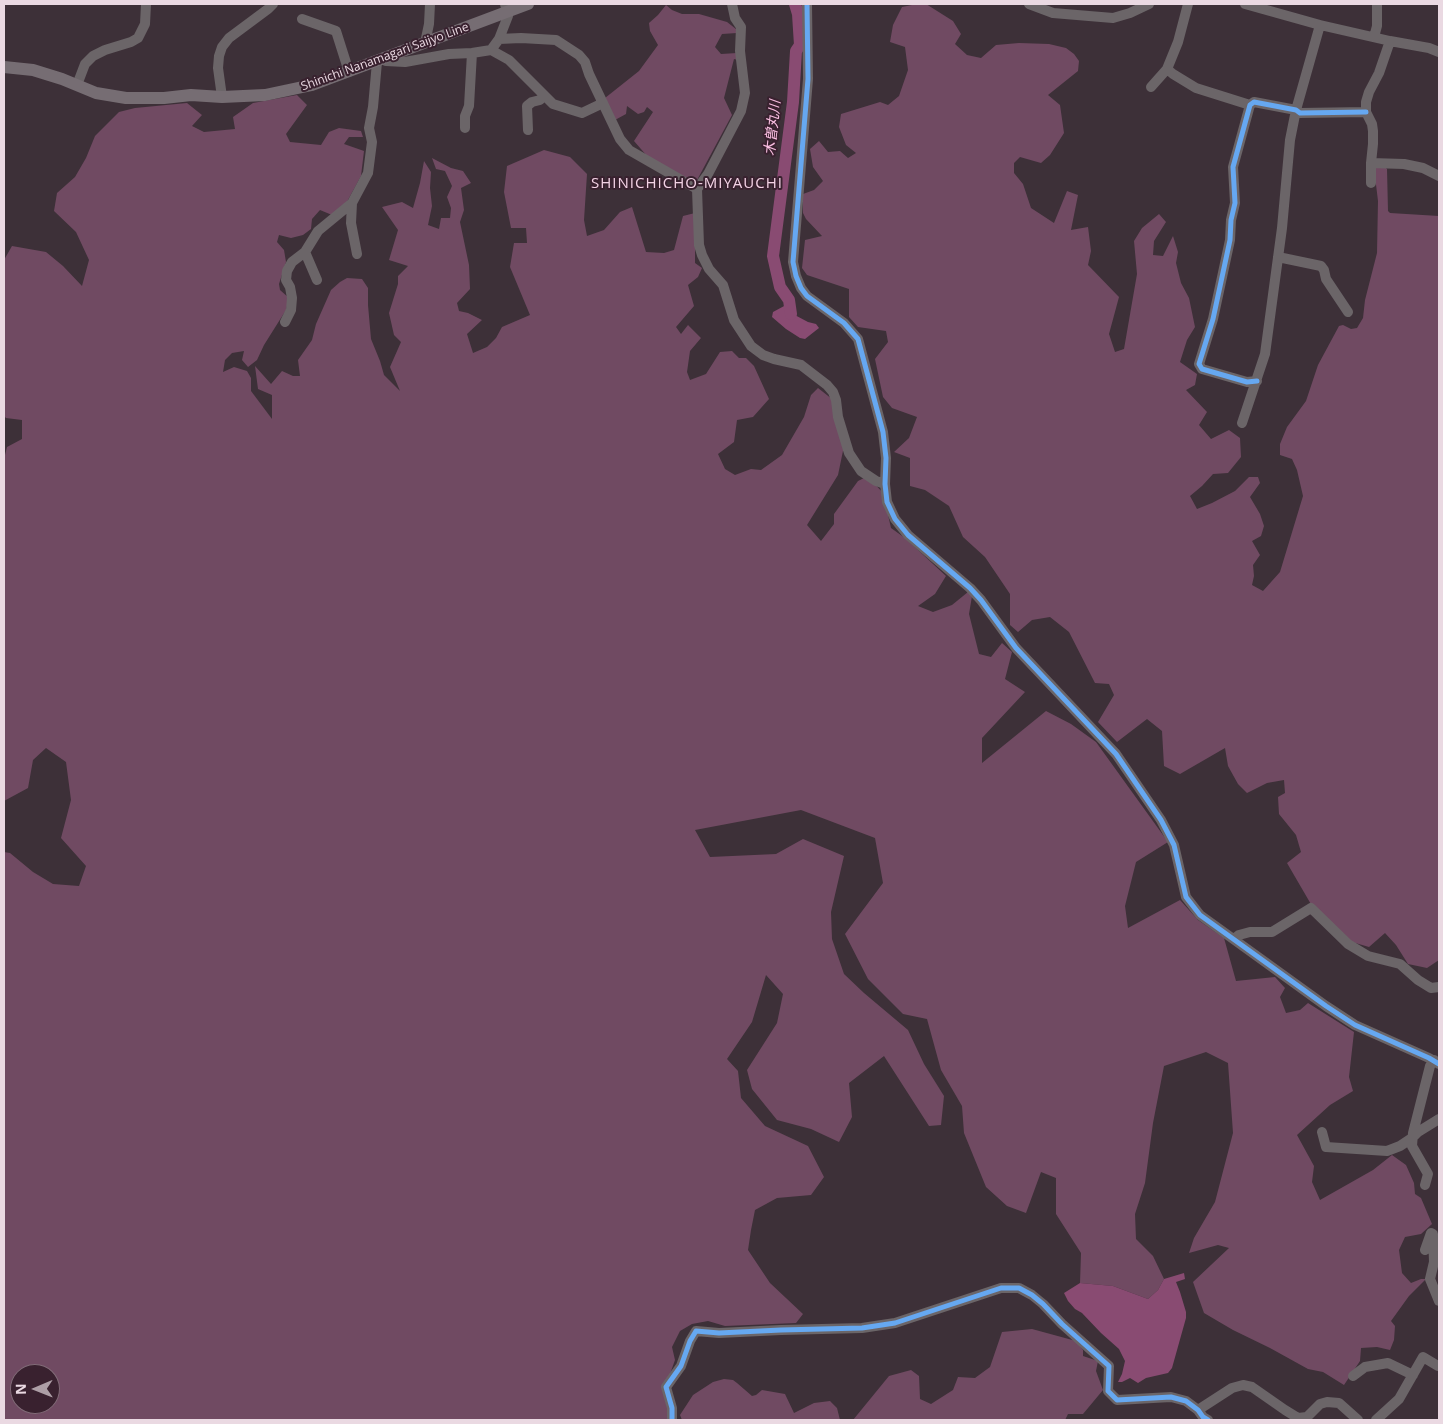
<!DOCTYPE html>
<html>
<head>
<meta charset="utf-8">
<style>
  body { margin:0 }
  #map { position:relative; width:1443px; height:1424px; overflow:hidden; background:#3d3038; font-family:"Open Sans",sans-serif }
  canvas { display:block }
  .frame { position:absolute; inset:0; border:5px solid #ead9e2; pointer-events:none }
  .north { position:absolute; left:10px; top:1364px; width:50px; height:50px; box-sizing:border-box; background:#39212f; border:1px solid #806b77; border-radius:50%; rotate:269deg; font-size:14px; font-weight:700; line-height:20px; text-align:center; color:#ead9e2 }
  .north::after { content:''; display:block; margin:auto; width:18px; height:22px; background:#ad9ea6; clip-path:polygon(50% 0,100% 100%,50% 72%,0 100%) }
</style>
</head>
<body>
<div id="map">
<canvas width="1443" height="1424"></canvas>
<div class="frame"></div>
<div class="north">N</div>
</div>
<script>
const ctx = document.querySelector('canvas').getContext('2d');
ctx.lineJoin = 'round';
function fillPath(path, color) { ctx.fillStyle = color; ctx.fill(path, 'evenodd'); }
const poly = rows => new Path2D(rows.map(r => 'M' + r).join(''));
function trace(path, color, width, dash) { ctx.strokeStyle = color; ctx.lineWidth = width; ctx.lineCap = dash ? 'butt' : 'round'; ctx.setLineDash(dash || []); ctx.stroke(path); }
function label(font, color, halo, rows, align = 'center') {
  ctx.font = font + ' "Open Sans","Noto Sans JP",sans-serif'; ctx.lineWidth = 4; ctx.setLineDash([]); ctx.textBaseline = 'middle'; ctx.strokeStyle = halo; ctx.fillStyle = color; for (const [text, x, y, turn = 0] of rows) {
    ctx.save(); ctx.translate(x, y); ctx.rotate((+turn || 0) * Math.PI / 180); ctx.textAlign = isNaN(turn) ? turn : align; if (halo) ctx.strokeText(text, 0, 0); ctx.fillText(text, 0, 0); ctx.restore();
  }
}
const green = poly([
  [917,4,926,4,953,21,961,34,955,44,967,55,981,58,996,45,1019,43,1049,44,1066,48,1074,54,1079,61,1078,71,1048,95,1060,105,1064,133,1050,155,1041,163,1020,157,1014,163,1014,173,1023,184,1031,208,1054,223,1067,191,1078,195,1071,230,1088,227,1091,251,1088,265,1119,297,1109,334,1115,352,1124,349,1137,274,1134,241,1142,228,1159,214,1166,222,1154,241,1153,255,1163,256,1173,236,1178,252,1176,263,1181,283,1189,298,1195,327,1187,340,1180,362,1197,374,1195,385,1186,390,1207,412,1199,425,1211,439,1229,430,1240,438,1241,457,1228,473,1213,474,1202,486,1190,496,1197,509,1212,503,1235,491,1249,477,1258,477,1260,483,1250,497,1260,514,1264,526,1261,536,1252,541,1260,555,1253,565,1254,576,1252,585,1263,591,1280,572,1303,496,1297,470,1292,459,1280,455,1280,444,1287,427,1306,401,1318,365,1339,326,1343,325,1351,329,1357,328,1363,318,1365,300,1377,253,1378,201,1374,168,1384,166,1387,169,1388,211,1390,213,1439,216,1439,960,1427,968,1408,964,1396,945,1385,933,1369,947,1352,942,1312,906,1287,863,1301,852,1296,835,1279,814,1278,797,1285,793,1284,780,1267,783,1247,793,1238,784,1228,766,1225,748,1180,774,1164,766,1162,731,1147,719,1117,742,1098,722,1114,695,1109,684,1095,683,1069,632,1050,617,1032,620,1018,632,1010,625,1010,594,985,557,963,537,949,506,925,490,910,486,910,458,894,452,909,438,917,417,892,408,883,397,875,359,888,342,886,331,858,327,849,317,849,289,807,275,802,268,805,240,822,236,806,219,803,213,803,194,814,190,823,181,813,167,810,149,819,141,828,152,840,151,848,158,856,153,846,145,839,127,841,114,880,102,888,105,899,96,908,70,905,47,890,42,893,25,902,7],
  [666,5,672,10,682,14,699,14,727,22,736,29,737,33,722,34,715,47,721,54,737,53,738,60,734,59,724,98,732,115,696,182,692,183,647,156,634,141,653,112,647,107,644,112,638,114,627,106,626,114,615,120,605,98,639,71,658,45,650,31,649,23,658,15],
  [297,95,307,105,286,134,290,142,321,145,329,132,339,128,361,131,363,137,349,137,344,144,364,151,361,176,343,209,332,215,320,210,312,219,311,229,303,235,291,238,279,235,277,242,284,250,286,262,279,284,280,290,289,298,286,310,264,345,257,360,248,367,242,360,244,351,232,353,225,360,223,372,234,367,247,371,251,378,251,391,272,419,272,395,258,389,255,366,271,384,282,371,293,376,300,376,298,360,312,340,316,324,331,290,340,282,347,278,362,279,368,288,368,305,371,339,380,361,384,375,400,391,390,367,401,342,394,335,389,313,398,284,398,276,408,266,389,260,398,230,382,207,402,202,413,208,420,183,424,161,431,172,430,188,432,206,428,225,439,229,441,218,450,218,451,208,447,197,452,186,445,171,436,169,432,158,451,168,463,171,471,183,461,188,464,210,460,222,469,265,470,289,457,303,459,311,468,313,482,320,467,334,473,353,487,347,496,338,502,327,530,315,510,267,514,243,527,243,526,228,511,228,504,192,507,166,544,150,570,157,587,174,584,220,587,236,604,230,620,212,632,207,646,252,664,253,674,250,683,216,695,213,695,263,702,268,698,277,688,285,694,306,676,327,681,334,688,325,701,338,690,351,687,372,690,380,706,374,720,352,732,351,739,358,746,358,754,366,769,399,753,417,737,420,734,442,718,454,725,469,735,475,751,469,761,470,782,455,804,417,811,395,818,388,832,399,844,446,838,475,807,525,821,541,834,524,834,514,858,481,864,478,873,482,883,493,891,528,905,538,946,576,935,594,918,606,933,612,952,605,968,592,972,596,969,614,979,654,991,657,1002,643,1012,652,1005,679,1025,692,982,738,982,763,1046,711,1071,724,1096,742,1168,842,1136,862,1125,906,1128,928,1180,900,1198,920,1224,938,1236,981,1275,977,1285,988,1280,997,1286,1013,1300,1010,1308,1003,1354,1032,1349,1077,1353,1091,1330,1105,1297,1135,1314,1166,1312,1182,1320,1200,1373,1170,1392,1155,1406,1165,1414,1183,1415,1194,1421,1198,1432,1224,1421,1234,1405,1237,1399,1250,1402,1273,1411,1283,1421,1279,1426,1279,1409,1296,1391,1321,1395,1326,1394,1340,1390,1350,1377,1347,1361,1348,1360,1361,1344,1385,1323,1372,1308,1369,1270,1348,1233,1330,1204,1313,1193,1282,1229,1248,1218,1245,1189,1253,1194,1238,1215,1202,1233,1133,1228,1063,1206,1052,1164,1066,1153,1123,1145,1183,1135,1214,1136,1239,1153,1256,1164,1279,1158,1290,1148,1299,1113,1286,1080,1283,1081,1253,1056,1214,1056,1178,1041,1172,1026,1213,1007,1206,986,1187,964,1133,962,1106,941,1070,927,1019,903,1014,868,979,845,934,883,883,875,838,801,810,695,830,710,857,776,854,803,839,844,856,831,912,832,939,844,974,864,993,908,1030,924,1064,944,1096,941,1125,929,1126,884,1056,849,1083,852,1117,839,1142,811,1129,777,1120,752,1089,747,1070,777,1023,783,994,766,975,752,1022,727,1059,738,1071,741,1098,765,1126,808,1146,824,1177,811,1195,777,1198,755,1210,751,1230,748,1250,770,1283,803,1314,796,1323,725,1326,708,1321,692,1324,680,1331,672,1347,675,1360,669,1377,670,1420,4,1420,4,852,10,853,33,872,53,884,79,886,86,866,61,838,71,800,66,762,46,748,33,760,28,788,4,801,4,459,7,447,22,439,22,420,6,418,4,416,4,260,12,246,46,252,63,266,82,286,89,260,76,232,54,211,57,193,75,177,86,158,95,136,119,112,135,108,187,103,202,115,192,126,204,132,235,129,233,117,253,103],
  [20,1374,50,1374,50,1404,20,1404],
  [1032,1329,1076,1341,1083,1350,1083,1356,1098,1361,1096,1371,1103,1390,1083,1414,1068,1414,1065,1420,853,1420,889,1376,911,1370,919,1376,920,1399,931,1404,953,1390,958,1377,975,1378,990,1367,1002,1332],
  [724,1379,733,1380,737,1383,752,1396,756,1395,762,1390,785,1394,794,1413,814,1403,830,1401,837,1408,840,1420,682,1420,680,1415,693,1395,713,1382]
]);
const water = poly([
  [786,305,791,313,808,322,816,324,819,328,805,339,800,338,786,329,772,317,773,312],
  [1184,1273,1185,1279,1176,1282,1180,1292,1186,1312,1186,1318,1172,1368,1168,1373,1146,1378,1138,1383,1130,1378,1122,1382,1118,1382,1122,1374,1125,1361,1119,1349,1101,1333,1082,1313,1075,1309,1068,1301,1064,1293,1080,1283,1113,1286,1148,1299,1158,1290,1164,1279]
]);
const river = poly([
  [791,314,789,300,780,287,773,256,793,102,796,51,800,45,798,14,795,4]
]);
const minor = poly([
  [732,4,735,18,741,27,740,51,745,93,741,111,708,174,697,189,699,245,702,255,709,269,723,285,734,320,751,346,763,355,774,359,801,365,827,385,833,392,836,400,838,417,849,453,861,471,876,481,885,484],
  [807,4,808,79,793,262,796,276,801,288,807,296,844,323,858,339,883,432,886,458,885,484,887,502,895,519,908,535,970,588,981,600,1016,648,1116,754,1161,820,1174,845,1186,897,1200,915,1326,1006,1355,1025,1429,1058,1439,1064],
  [1029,4,1053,13,1113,18,1130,13,1149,4],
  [1245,4,1320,25,1390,41,1429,48,1439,52],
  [302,19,336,31,349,72],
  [1374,37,1377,26,1377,4],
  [499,39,521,38,556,40,579,55,585,62,589,74,620,139,629,150,697,189],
  [425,43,429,24,430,4],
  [491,50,509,60,553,104,582,113,603,103],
  [383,59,386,61,405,62,449,54,472,53,491,50,499,39,508,16,505,4],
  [1167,69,1173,74,1196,88,1250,105],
  [77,85,85,64,93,56,105,50,131,42,138,38,145,24,146,4],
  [1151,87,1167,69,1178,42,1188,4],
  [222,97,218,68,219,56,222,47,229,38,268,9,273,4],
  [465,128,465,116,469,106,472,53],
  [528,130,527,106,532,102,540,100,544,95],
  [1371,163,1404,164,1423,168,1439,176],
  [1371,183,1371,163,1373,144,1373,131,1372,124,1366,112,1366,102,1369,92,1379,73,1390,41],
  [352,203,351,223,357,254],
  [1278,257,1321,266,1324,270,1326,279,1348,312],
  [317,280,305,252,318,231,352,203,368,173,372,142,369,128,373,107,377,62],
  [285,322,291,310,292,298,290,287,286,280,287,271,292,262,305,252],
  [1257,381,1247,382,1202,369,1199,364,1213,319,1230,240,1231,220,1235,203,1233,167,1250,105,1254,102,1296,110,1300,113,1366,112],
  [1242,423,1265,354,1282,228,1290,140,1296,110,1320,25],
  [1234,939,1239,935,1250,932,1272,932,1311,908,1348,944,1368,956,1400,964,1418,980,1431,988,1439,987],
  [1322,1132,1326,1147,1387,1151,1400,1146,1412,1138,1418,1132,1439,1119],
  [1425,1185,1428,1174,1412,1146,1413,1133,1430,1066,1434,1060],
  [1425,1250,1431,1233,1433,1234,1434,1262,1430,1279,1439,1301],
  [1353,1376,1365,1367,1388,1363,1413,1375],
  [1198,1410,1232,1388,1243,1385,1252,1387,1285,1410,1298,1418,1307,1417,1320,1404,1327,1402,1339,1403,1358,1420],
  [672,1420,672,1408,666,1387,681,1366,690,1341,696,1331,719,1333,781,1330,862,1328,895,1323,1001,1288,1019,1288,1032,1295,1043,1304,1062,1324,1109,1366,1108,1391,1117,1400,1171,1397,1186,1401,1198,1410,1203,1417,1208,1420],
  [1376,1420,1399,1399,1423,1357,1438,1366]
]);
const major = poly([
  [4,67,33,70,62,79,96,93,126,98,164,98,191,95,222,97,265,95,312,85,528,4]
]);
const cycleway = poly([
  [807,4,808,79,793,262,796,276,801,288,807,296,844,323,858,339,883,432,886,458,885,484,887,502,895,519,908,535,970,588,981,600,1016,648,1116,754,1161,820,1174,845,1186,897,1200,915,1326,1006,1355,1025,1429,1058,1439,1064],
  [1257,381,1247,382,1202,369,1199,364,1213,319,1230,240,1231,220,1235,203,1233,167,1250,105,1254,102,1296,110,1300,113,1366,112],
  [672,1420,672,1408,666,1387,681,1366,690,1341,696,1331,719,1333,781,1330,862,1328,895,1323,1001,1288,1019,1288,1032,1295,1043,1304,1062,1324,1109,1366,1108,1391,1117,1400,1171,1397,1186,1401,1198,1410,1203,1417,1208,1420]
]);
const streetNames = [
  ["Shinichi Nanamagari Saijyo Line",385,57,-20]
];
const waterNames = [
  ["木曽丸川",773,128,-84]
];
const quarterNames = [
  ["SHINICHICHO-MIYAUCHI",687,184]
];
fillPath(green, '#704a62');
fillPath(water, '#894b72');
trace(river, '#894b72', 12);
trace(minor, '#6b6568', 10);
trace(major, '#766d73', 12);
trace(cycleway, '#66a8f1', 5);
label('12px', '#ead9e2', '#39212f', streetNames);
label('italic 14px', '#fbc0e3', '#39212f', waterNames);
ctx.letterSpacing = '1px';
label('15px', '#f3d2e5', '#39212f', quarterNames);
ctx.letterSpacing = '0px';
</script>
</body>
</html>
